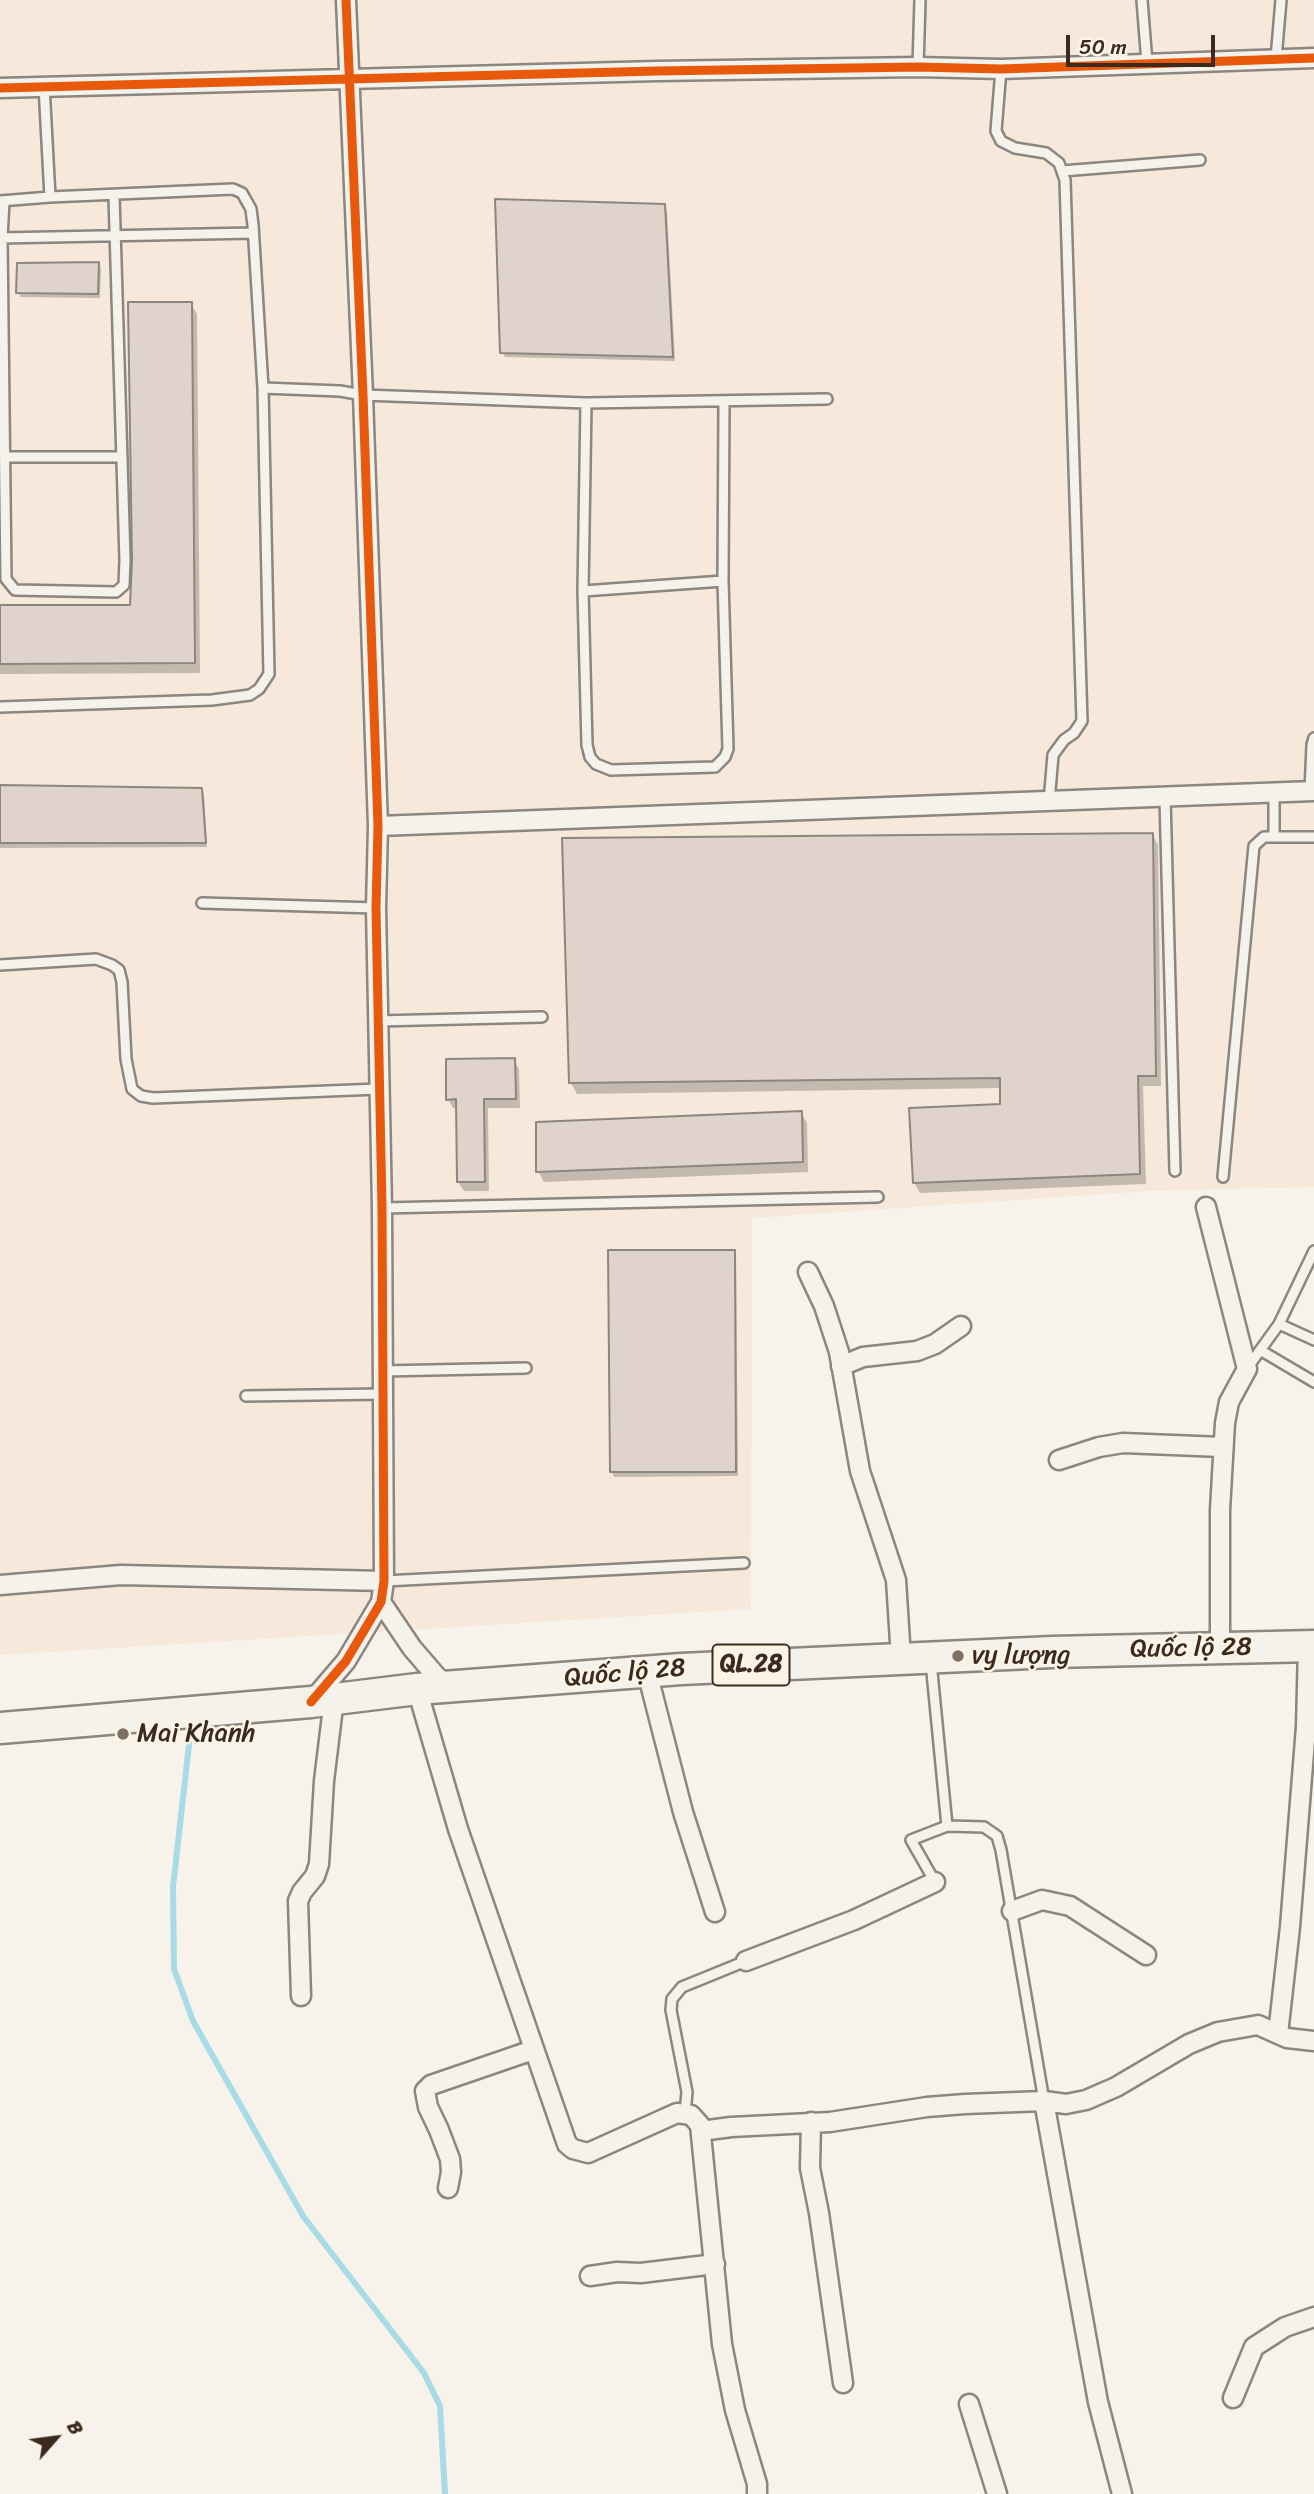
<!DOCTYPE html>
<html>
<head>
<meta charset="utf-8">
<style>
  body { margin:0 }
  #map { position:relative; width:1314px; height:2494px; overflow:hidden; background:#f7f3ea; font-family:Sriracha,sans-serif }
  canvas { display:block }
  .north { position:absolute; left:21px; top:2403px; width:70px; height:70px; -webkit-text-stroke:5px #fcf5e5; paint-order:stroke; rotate:62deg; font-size:19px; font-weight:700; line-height:28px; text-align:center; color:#3b2a1e }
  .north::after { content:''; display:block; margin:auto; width:24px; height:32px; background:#3b2a1e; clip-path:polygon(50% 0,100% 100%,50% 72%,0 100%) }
  .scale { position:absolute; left:1066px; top:35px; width:149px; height:32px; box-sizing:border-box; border:4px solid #3b2a1e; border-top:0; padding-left:9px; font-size:21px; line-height:24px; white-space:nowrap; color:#3b2a1e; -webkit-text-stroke:5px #fcf5e5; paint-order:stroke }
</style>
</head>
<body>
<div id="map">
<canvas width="1314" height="2494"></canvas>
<div class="north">B</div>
<div class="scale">50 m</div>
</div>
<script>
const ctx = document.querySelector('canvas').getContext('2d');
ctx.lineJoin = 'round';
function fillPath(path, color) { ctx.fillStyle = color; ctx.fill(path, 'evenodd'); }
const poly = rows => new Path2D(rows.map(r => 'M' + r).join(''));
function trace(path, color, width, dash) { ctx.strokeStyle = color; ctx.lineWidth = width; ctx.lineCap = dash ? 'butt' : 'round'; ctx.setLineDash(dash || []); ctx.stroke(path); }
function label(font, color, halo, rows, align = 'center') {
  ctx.font = font + ' Sriracha,sans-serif'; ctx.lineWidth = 5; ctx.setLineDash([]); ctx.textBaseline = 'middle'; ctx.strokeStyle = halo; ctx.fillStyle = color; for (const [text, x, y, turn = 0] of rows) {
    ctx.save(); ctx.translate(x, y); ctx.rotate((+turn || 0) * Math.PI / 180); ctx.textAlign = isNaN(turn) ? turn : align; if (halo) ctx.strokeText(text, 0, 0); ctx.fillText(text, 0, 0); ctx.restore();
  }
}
const built = poly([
  [0,0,1314,0,1314,1187,1150,1191,752,1218,751,1609,0,1655]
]);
const shadow = poly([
  [664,206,667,211,675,361,505,357,502,352],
  [98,264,101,268,100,298,21,297,18,293],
  [191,304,197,314,200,673,0,674,0,606,132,606],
  [0,787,201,790,204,794,207,847,0,848],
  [1152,834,1158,845,1161,1086,1143,1086,1146,1184,920,1193,914,1182,1002,1106,1002,1088,577,1094,571,1083],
  [514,1060,519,1069,520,1108,488,1108,489,1191,464,1191,458,1182,458,1108,453,1108,448,1099],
  [801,1113,807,1123,808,1172,544,1182,538,1171],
  [734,1252,736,1256,738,1476,614,1477,612,1472]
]);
const stream = poly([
  [191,1727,173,1887,174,1969,193,2021,303,2216,424,2373,440,2406,445,2494]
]);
const building = poly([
  [495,199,665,204,673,357,500,353,495,199],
  [99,262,98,294,16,293,17,263,99,262],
  [128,302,192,302,195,663,0,664,0,605,130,605,132,560,128,302],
  [0,785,202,788,206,843,0,843,0,785],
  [1153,833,1156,1076,1138,1076,1140,1174,913,1183,909,1108,1000,1104,1000,1078,569,1083,562,838,1153,833],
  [515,1058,516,1099,484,1099,485,1182,457,1182,456,1099,446,1100,446,1059,515,1058],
  [802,1111,803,1162,536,1172,536,1122,802,1111],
  [608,1250,735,1250,736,1472,610,1472,608,1250]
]);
const service = poly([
  [1142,0,1147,63],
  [1276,59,1281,0],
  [918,67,920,0],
  [1001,69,996,131,1001,141,1015,148,1046,153,1059,163,1065,180,1082,721,1074,733,1064,740,1053,755,1049,802],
  [44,86,50,197,233,189,242,193,251,209,253,225,263,388,340,391,363,395,586,403,827,399],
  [1062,171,1200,160],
  [0,201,50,197],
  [4,201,2,238,6,579,15,590,116,592,124,585,125,560,114,196],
  [0,238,253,233],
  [586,403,583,591,587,745,590,757,596,764,611,770,715,767,725,757,728,749,723,581,724,402],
  [5,457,122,457],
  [583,591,723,581],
  [0,707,212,700,250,695,259,689,269,674,263,388],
  [1310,792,1312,745,1314,738],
  [1274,793,1274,837],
  [1165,798,1175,1171],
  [202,903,376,908],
  [0,965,96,959,112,965,119,970,122,982,126,1059,132,1089,141,1096,153,1098,378,1089],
  [378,1021,542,1017],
  [1223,1177,1254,846,1264,837,1314,837],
  [382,1208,878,1197],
  [1279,1324,1314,1340],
  [1260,1350,1314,1382],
  [1248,1367,1279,1324,1314,1251],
  [383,1371,526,1368],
  [246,1396,383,1394],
  [384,1581,744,1563],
  [931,1662,947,1826],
  [935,1882,911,1840,947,1826,984,1827,997,1836,1001,1850,1044,2101],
  [685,2113,687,2092,671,2010,672,1999,682,1987,746,1961]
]);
const minor = poly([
  [0,88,657,71,918,67,1001,69,1314,58],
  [378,826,1314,791],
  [1206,1207,1247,1369,1229,1402,1225,1423,1220,1510,1220,1647],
  [808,1272,824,1306,839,1352,860,1471,896,1580,901,1658],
  [841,1366,863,1357,917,1351,935,1344,961,1326],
  [1059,1460,1099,1447,1123,1443,1222,1447],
  [0,1585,121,1575,384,1581],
  [381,1602,412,1648,437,1677,453,1688],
  [1308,1646,1306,1727,1290,1927,1278,2034,1287,2038,1314,2041],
  [647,1672,683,1812,715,1912],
  [417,1689,458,1829,567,2144,573,2149,588,2153,677,2113,691,2115,700,2125,722,2344,735,2410,757,2484,757,2494],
  [311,1702,346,1661,381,1602,384,1581,382,1208,376,908,378,826,363,395,346,0],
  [1012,1911,1042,1900,1070,1906,1146,1955],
  [746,1961,854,1920,935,1882],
  [301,1996,298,1901,302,1892,315,1876,319,1864,324,1781,334,1699],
  [1044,2101,1098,2402,1122,2494],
  [811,2122,810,2168,819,2213,843,2383],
  [701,2131,731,2127,830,2122,927,2107,965,2104,1044,2101,1066,2104,1086,2100,1116,2087,1189,2044,1218,2032,1258,2025,1278,2034],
  [448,2188,451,2172,450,2159,439,2130,428,2107,425,2091,431,2085,533,2050],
  [590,2276,617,2272,641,2273,715,2264],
  [1233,2398,1254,2347,1285,2327,1314,2317],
  [969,2404,997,2494]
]);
const trunk = poly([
  [0,1728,311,1702,417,1689,681,1669,1052,1652,1314,1646]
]);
const cycleway = poly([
  [0,88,657,71,918,67,1001,69,1314,58],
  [311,1702,346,1661,381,1602,384,1581,382,1208,376,908,378,826,363,395,346,0]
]);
const markers = [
  [958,1656,7,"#7d7065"],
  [123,1734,7,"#7d7065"]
];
const shields = [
  [751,1665,77]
];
const shieldNames = [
  ["QL.28",751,1665]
];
const streetNames = [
  ["Quốc lộ 28",1191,1649,-1],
  ["Quốc lộ 28",625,1674,-5]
];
const poiNames = [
  ["vy lượng",972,1656],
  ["Mai Khanh",137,1734]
];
fillPath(built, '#f6e8db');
fillPath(shadow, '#0003');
trace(stream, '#a8dbe6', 6);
fillPath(building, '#e0d3cc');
trace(building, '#8b867f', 2);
trace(service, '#8b867f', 14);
trace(minor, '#8b867f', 23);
trace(trunk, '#8b867f', 35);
trace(service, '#f5f2ec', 9);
trace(minor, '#f5f2ec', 18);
trace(trunk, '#f5f2ec', 30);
trace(cycleway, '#e8590c', 9);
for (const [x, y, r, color] of markers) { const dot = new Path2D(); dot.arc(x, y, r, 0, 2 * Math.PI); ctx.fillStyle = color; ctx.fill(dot); trace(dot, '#fcf5e5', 2.5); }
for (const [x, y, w] of shields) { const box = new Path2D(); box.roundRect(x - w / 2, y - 20.5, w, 41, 5); ctx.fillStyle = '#fcf5e5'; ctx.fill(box); trace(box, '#3b2a1e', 2); }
label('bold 24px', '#3b2a1e', null, shieldNames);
label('26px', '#3b2a1e', '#fcf5e5', streetNames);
label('26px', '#3b2a1e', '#fcf5e5', poiNames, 'left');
</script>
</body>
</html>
